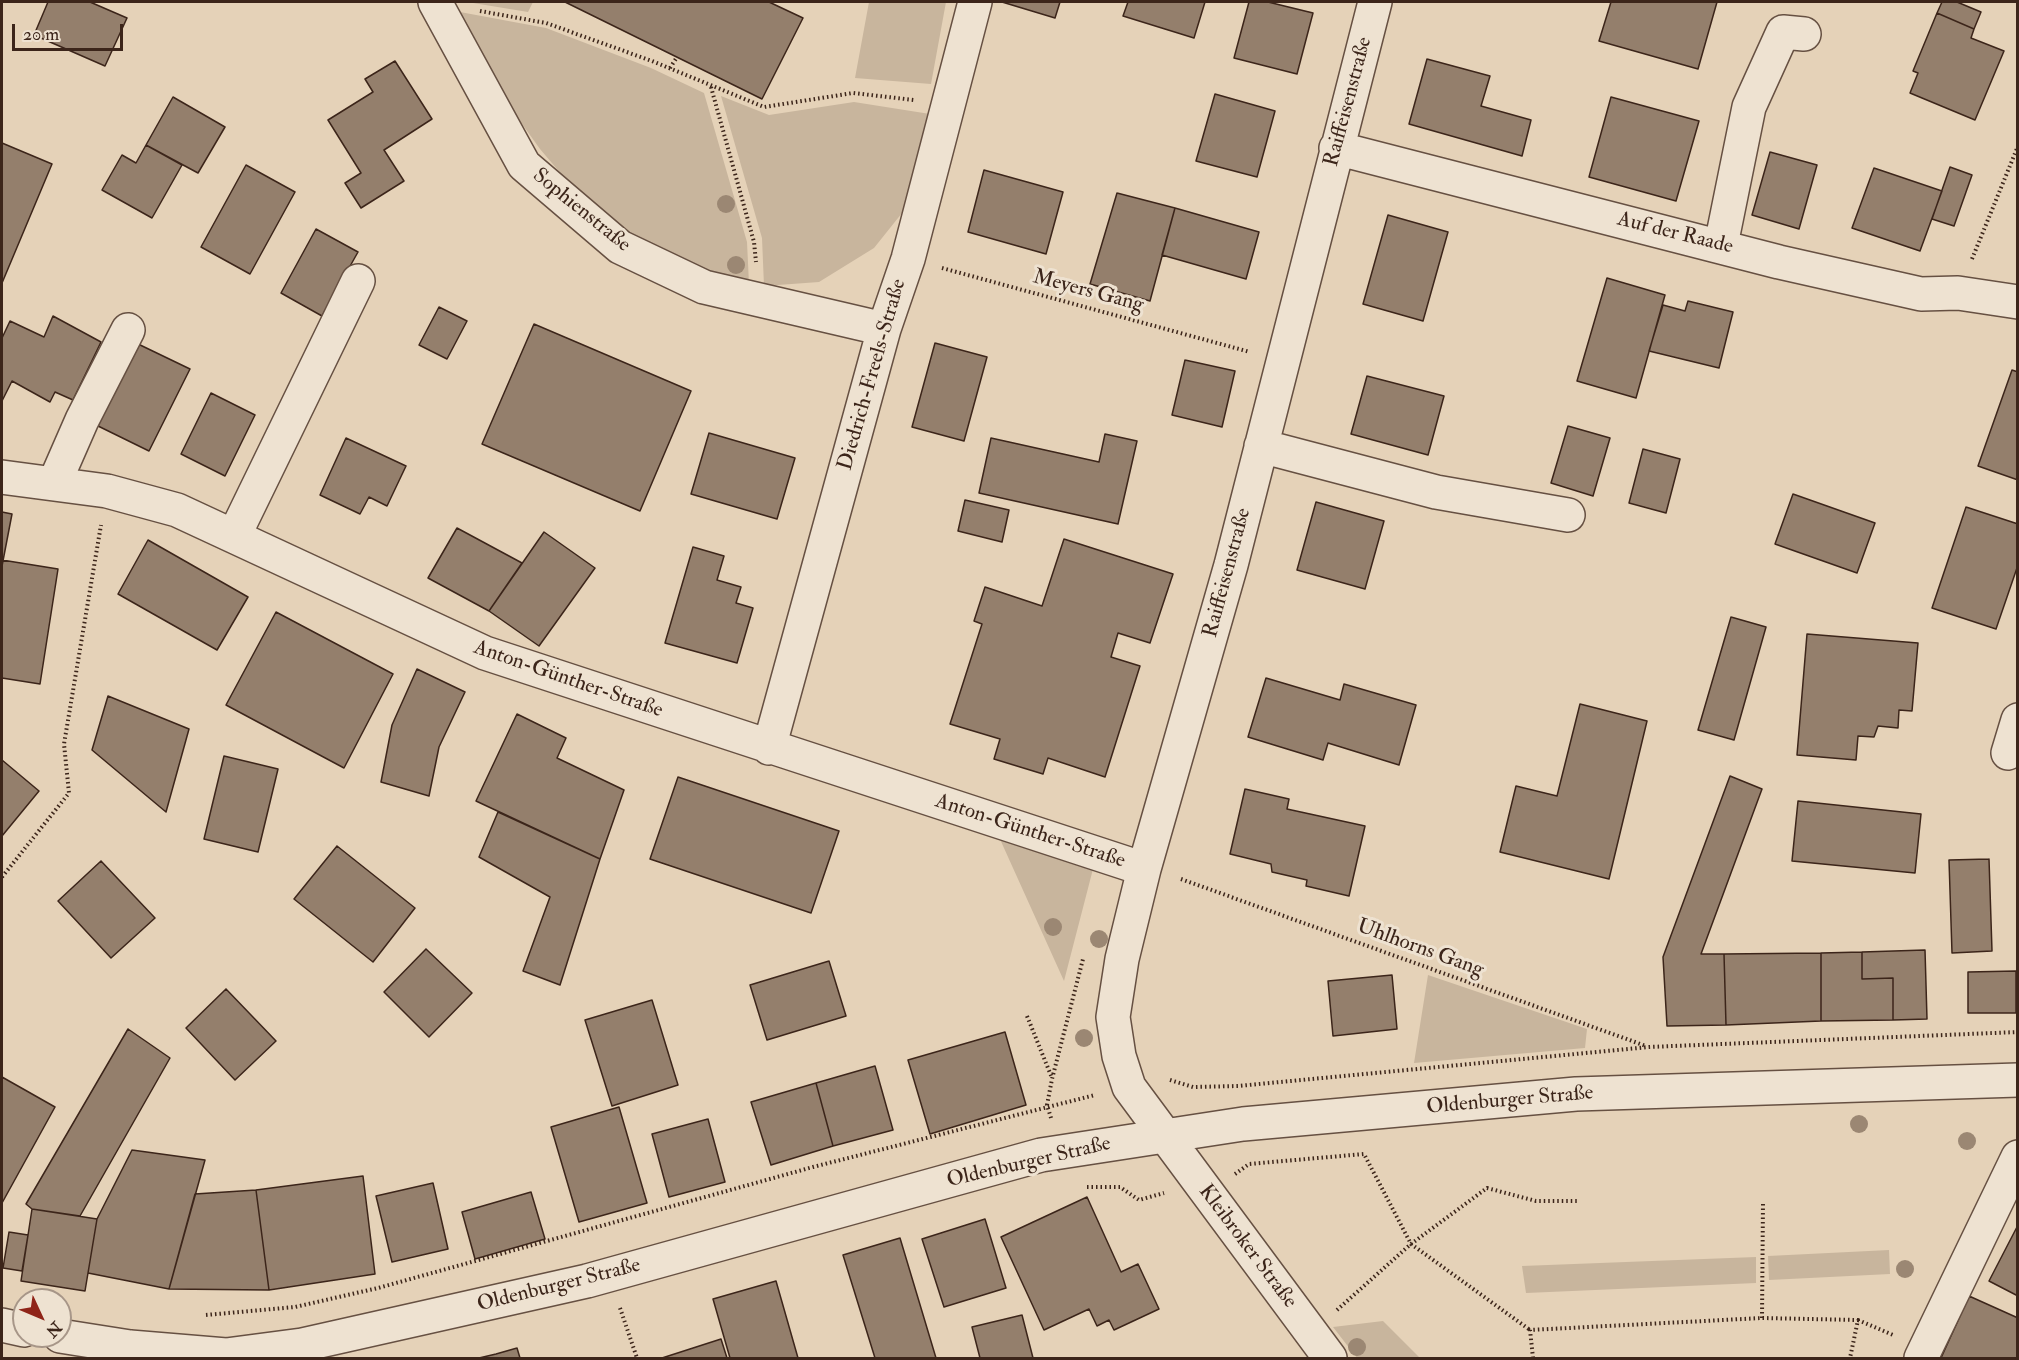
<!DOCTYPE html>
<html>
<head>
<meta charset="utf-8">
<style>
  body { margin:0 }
  #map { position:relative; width:2019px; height:1360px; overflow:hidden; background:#e5d2b8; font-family:"IM FELL Double Pica",serif }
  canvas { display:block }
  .frame { position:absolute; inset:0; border:3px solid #3c251a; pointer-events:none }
  .north { position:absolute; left:12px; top:1288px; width:60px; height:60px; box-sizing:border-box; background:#eee2d1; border:2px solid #a79688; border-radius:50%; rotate:134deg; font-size:16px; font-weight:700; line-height:24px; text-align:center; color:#3c251a }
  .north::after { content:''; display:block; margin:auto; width:21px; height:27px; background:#8f2418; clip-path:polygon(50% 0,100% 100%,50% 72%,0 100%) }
  .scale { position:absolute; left:12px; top:24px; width:111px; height:27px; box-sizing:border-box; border:3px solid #3c251a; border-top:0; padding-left:8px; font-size:18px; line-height:21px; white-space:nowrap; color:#3c251a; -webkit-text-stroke:4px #eee2d1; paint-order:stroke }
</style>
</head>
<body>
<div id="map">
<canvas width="2019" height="1360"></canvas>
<div class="frame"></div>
<div class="north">N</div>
<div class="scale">20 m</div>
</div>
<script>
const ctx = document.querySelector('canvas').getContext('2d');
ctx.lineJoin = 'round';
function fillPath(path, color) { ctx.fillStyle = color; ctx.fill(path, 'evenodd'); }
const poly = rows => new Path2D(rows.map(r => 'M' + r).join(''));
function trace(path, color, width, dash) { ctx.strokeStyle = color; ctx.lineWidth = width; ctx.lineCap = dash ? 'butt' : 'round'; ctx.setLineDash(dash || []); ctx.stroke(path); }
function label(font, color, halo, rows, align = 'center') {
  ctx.font = font + ' "IM FELL Double Pica",serif'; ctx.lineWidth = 6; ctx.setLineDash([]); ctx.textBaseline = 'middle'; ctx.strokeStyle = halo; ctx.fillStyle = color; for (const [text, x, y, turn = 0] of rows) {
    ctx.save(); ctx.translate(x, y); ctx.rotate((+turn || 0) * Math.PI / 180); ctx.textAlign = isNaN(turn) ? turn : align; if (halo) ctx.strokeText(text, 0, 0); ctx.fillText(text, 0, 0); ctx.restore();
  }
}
const green = poly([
  [467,2,533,2,528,12],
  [869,2,946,2,931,84,855,78],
  [460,12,546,28,651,68,704,93,747,242,749,284,663,257,585,202,540,149,512,110],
  [721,96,769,115,854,102,930,114,906,208,874,248,819,282,764,286,762,238],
  [999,837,1093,869,1064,981],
  [1428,975,1587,1029,1585,1048,1414,1063],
  [1889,1250,1890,1274,1769,1280,1768,1256],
  [1756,1257,1756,1283,1526,1293,1522,1266],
  [1383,1321,1420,1358,1357,1358,1333,1327]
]);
const building = poly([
  [48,2,90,2,127,18,105,66,34,35,48,2],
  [565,2,769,2,803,18,762,99,565,2],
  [1002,2,1060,2,1055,18,1002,2],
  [1128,2,1205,2,1194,38,1123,16,1128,2],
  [1249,2,1268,2,1313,13,1297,74,1234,58,1249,2],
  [1611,2,1717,2,1698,69,1599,41,1611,2],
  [1942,2,1957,2,1981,12,1974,29,1937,13,1942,2],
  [1937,13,1974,29,1971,38,2004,51,1975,120,1910,93,1918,73,1913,71,1937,13],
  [1427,59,1490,76,1481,106,1531,120,1522,156,1409,124,1427,59],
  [395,61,432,119,384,150,404,181,361,208,345,183,361,173,328,120,373,92,365,79,395,61],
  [1215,94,1275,111,1257,177,1196,161,1215,94],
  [173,97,225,127,198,173,146,145,173,97],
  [1611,97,1699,121,1676,201,1589,177,1611,97],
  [2,143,52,164,2,283,2,143],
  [146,145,182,165,152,218,102,190,122,155,136,163,146,145],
  [1770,152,1817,165,1799,229,1752,215,1770,152],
  [246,165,295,192,250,274,201,247,246,165],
  [1950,167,1972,175,1954,226,1932,219,1950,167],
  [1874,168,1942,191,1920,251,1852,228,1874,168],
  [984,170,1063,192,1046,254,968,232,984,170],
  [1117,193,1175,208,1150,301,1090,284,1117,193],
  [1175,208,1259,232,1246,279,1162,255,1175,208],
  [1388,215,1448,232,1423,321,1363,304,1388,215],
  [316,229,358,252,322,316,281,293,316,229],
  [1607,278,1665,295,1636,398,1577,381,1607,278],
  [1688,301,1733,312,1719,368,1649,351,1663,305,1685,311,1688,301],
  [439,307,467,321,447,359,419,345,439,307],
  [53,316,101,342,73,400,55,392,50,402,12,381,2,401,2,338,10,321,44,337,53,316],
  [534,324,691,391,640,511,482,444,534,324],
  [136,343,190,369,149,451,96,425,136,343],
  [935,343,987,357,964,441,912,427,935,343],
  [1185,360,1235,371,1222,427,1172,415,1185,360],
  [2012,370,2018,372,2018,480,1978,466,2012,370],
  [1367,376,1444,396,1428,455,1351,434,1367,376],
  [211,393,255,415,225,476,181,454,211,393],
  [1568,426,1610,438,1593,496,1551,483,1568,426],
  [709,433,795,458,777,519,691,494,709,433],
  [1105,434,1137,441,1118,524,979,493,991,438,1099,462,1105,434],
  [346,438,406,466,387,506,369,497,360,514,320,495,346,438],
  [1643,449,1680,459,1666,513,1629,503,1643,449],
  [1793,494,1875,523,1857,573,1775,544,1793,494],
  [965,500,1009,510,1002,542,958,531,965,500],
  [1316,502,1384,521,1365,589,1297,570,1316,502],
  [1966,507,2018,524,2018,565,1996,629,1932,608,1966,507],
  [2,512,12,514,2,566,2,512],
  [457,528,522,563,489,611,428,578,457,528],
  [544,532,595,568,539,646,489,611,544,532],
  [1064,539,1173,574,1150,643,1118,633,1111,657,1140,666,1105,777,1048,758,1043,774,994,759,1000,739,950,724,982,624,974,621,985,587,1042,606,1064,539],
  [148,540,248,597,217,650,118,594,148,540],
  [693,547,724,556,717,580,741,587,736,603,753,608,737,663,665,643,693,547],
  [2,560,58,569,40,684,2,678,2,560],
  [276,612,393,674,344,768,226,705,276,612],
  [1731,617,1766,627,1734,740,1698,730,1731,617],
  [1807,634,1918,643,1912,711,1899,710,1898,728,1878,726,1874,737,1858,736,1856,760,1797,755,1807,634],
  [417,669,465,692,439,747,429,796,381,782,392,725,417,669],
  [1266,678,1340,700,1344,684,1416,705,1399,765,1328,743,1323,760,1248,737,1266,678],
  [108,696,189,729,166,812,92,750,108,696],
  [1580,704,1647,721,1609,879,1500,852,1516,786,1557,796,1580,704],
  [517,714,566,738,557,758,624,790,600,859,476,801,517,714],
  [224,756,278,769,258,852,204,839,224,756],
  [2,760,39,791,2,836,2,760],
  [1730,776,1762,789,1701,954,1724,954,1726,1025,1667,1026,1663,957,1730,776],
  [678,777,839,831,811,913,650,859,678,777],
  [1245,789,1289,799,1287,809,1365,826,1349,896,1306,886,1307,880,1272,872,1271,864,1230,854,1245,789],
  [1798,801,1921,814,1915,873,1792,861,1798,801],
  [498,812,600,859,560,985,523,971,550,897,479,857,498,812],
  [337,846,415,908,373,962,294,899,337,846],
  [1989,859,1992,951,1952,953,1949,860,1989,859],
  [101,861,155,918,111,958,58,901,101,861],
  [426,949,472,993,429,1037,384,992,426,949],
  [1925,950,1927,1019,1893,1020,1893,978,1862,979,1862,952,1925,950],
  [1862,952,1862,979,1893,978,1893,1020,1821,1021,1821,953,1862,952],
  [1821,953,1821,1021,1726,1025,1724,954,1821,953],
  [829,961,846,1016,767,1040,750,985,829,961],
  [2016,971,2016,1013,1968,1013,1968,972,2016,971],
  [1392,975,1397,1029,1333,1036,1328,981,1392,975],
  [226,989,276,1041,235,1080,186,1028,226,989],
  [652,1000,678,1085,612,1106,585,1020,652,1000],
  [128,1029,170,1058,80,1216,32,1209,26,1204,128,1029],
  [1005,1032,1026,1105,930,1134,908,1060,1005,1032],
  [875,1066,893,1130,833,1146,816,1083,875,1066],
  [2,1077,55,1107,2,1203,2,1077],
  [816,1083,833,1146,771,1165,751,1102,816,1083],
  [619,1107,647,1203,579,1222,551,1127,619,1107],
  [708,1119,725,1182,669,1197,652,1134,708,1119],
  [132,1150,205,1160,169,1289,88,1273,97,1219,132,1150],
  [363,1176,375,1274,269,1290,256,1190,363,1176],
  [433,1183,448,1249,392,1262,376,1196,433,1183],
  [256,1190,269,1290,169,1289,195,1194,256,1190],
  [531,1192,545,1239,475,1259,462,1212,531,1192],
  [1087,1197,1121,1272,1138,1264,1159,1309,1114,1330,1109,1320,1097,1326,1089,1309,1044,1330,1001,1237,1087,1197],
  [32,1209,97,1219,85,1291,21,1281,32,1209],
  [985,1219,1006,1288,944,1307,922,1239,985,1219],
  [2018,1225,2018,1296,1989,1281,2018,1225],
  [9,1232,28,1235,22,1271,3,1268,9,1232],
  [900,1238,936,1358,875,1358,843,1255,900,1238],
  [776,1281,798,1358,730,1358,713,1299,776,1281],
  [1969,1296,2018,1318,2018,1358,1941,1358,1969,1296],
  [1022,1315,1033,1358,980,1358,972,1327,1022,1315],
  [721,1339,727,1358,662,1358,721,1339],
  [517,1348,520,1358,479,1358,496,1354,517,1348]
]);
const path = poly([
  [480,11,546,23,652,61,764,107,853,93,914,100],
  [670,68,677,57],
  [711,87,754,242,756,262],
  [1972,259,2018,146],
  [942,268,1250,352],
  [2,877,69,793,64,744,101,525],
  [1181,879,1646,1046],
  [1027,1016,1052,1078],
  [1170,1080,1193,1087,1238,1086,1649,1047,2018,1032],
  [1051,1118,1047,1105,1052,1079,1083,959],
  [1235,1174,1249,1164,1364,1154,1411,1244,1530,1330],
  [1087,1187,1120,1187,1139,1200,1164,1193],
  [37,1295,59,1299],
  [620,1308,637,1358],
  [1337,1310,1411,1244,1487,1188,1536,1201,1579,1201],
  [206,1315,295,1307,378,1288,813,1167,1095,1095],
  [1762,1318,1763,1201],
  [1858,1320,1893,1335],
  [1533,1358,1530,1330,1762,1318,1858,1320,1850,1358]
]);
const minor = poly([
  [435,2,524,165,620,247,704,287,884,329],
  [1336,148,1779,262,1921,294,1958,293,2018,302],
  [1721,245,1749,107,1783,32,1804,34],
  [1261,446,1436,492,1568,515],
  [2,477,107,491,177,510,485,653,1144,869],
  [54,484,82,420,128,330],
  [234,536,358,281],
  [769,748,884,329,908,259,975,2],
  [2008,753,2018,720],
  [2,1325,24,1330],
  [60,1336,130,1347,226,1355,302,1345,587,1281,1041,1155,1243,1124,1576,1094,2018,1080],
  [1330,1358,1129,1087,1119,1056,1113,1017,1122,959,1144,869,1231,565,1375,2],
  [1921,1358,2018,1157]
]);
const trees = [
  [726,204],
  [736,265],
  [1053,927],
  [1099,939],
  [1084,1038],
  [1859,1124],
  [1967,1141],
  [1905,1269],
  [1357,1347]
];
const streetNames = [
  ["Raiffeisenstraße",1349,102,-75],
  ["Sophienstraße",581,211,39],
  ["Auf der Raade",1675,234,14],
  ["Meyers Gang",1088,292,15],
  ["Diedrich-Freels-Straße",873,375,-74],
  ["Raiffeisenstraße",1228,573,-75],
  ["Anton-Günther-Straße",568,680,19],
  ["Anton-Günther-Straße",1030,832,18],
  ["Uhlhorns Gang",1420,949,20],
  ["Oldenburger Straße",1510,1101,-5],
  ["Oldenburger Straße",1029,1163,-13],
  ["Kleibroker Straße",1247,1247,53],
  ["Oldenburger Straße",559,1286,-14]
];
fillPath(green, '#c8b59d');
fillPath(building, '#947f6c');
trace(building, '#3c251a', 1.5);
trace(minor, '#665042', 36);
trace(path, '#3c251a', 4, [1.5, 3]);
trace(minor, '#eee2d1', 33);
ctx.fillStyle = '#9b8773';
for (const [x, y] of trees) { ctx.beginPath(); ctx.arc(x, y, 9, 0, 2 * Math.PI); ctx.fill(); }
label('21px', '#3c251a', '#eee2d1', streetNames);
</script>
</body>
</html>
